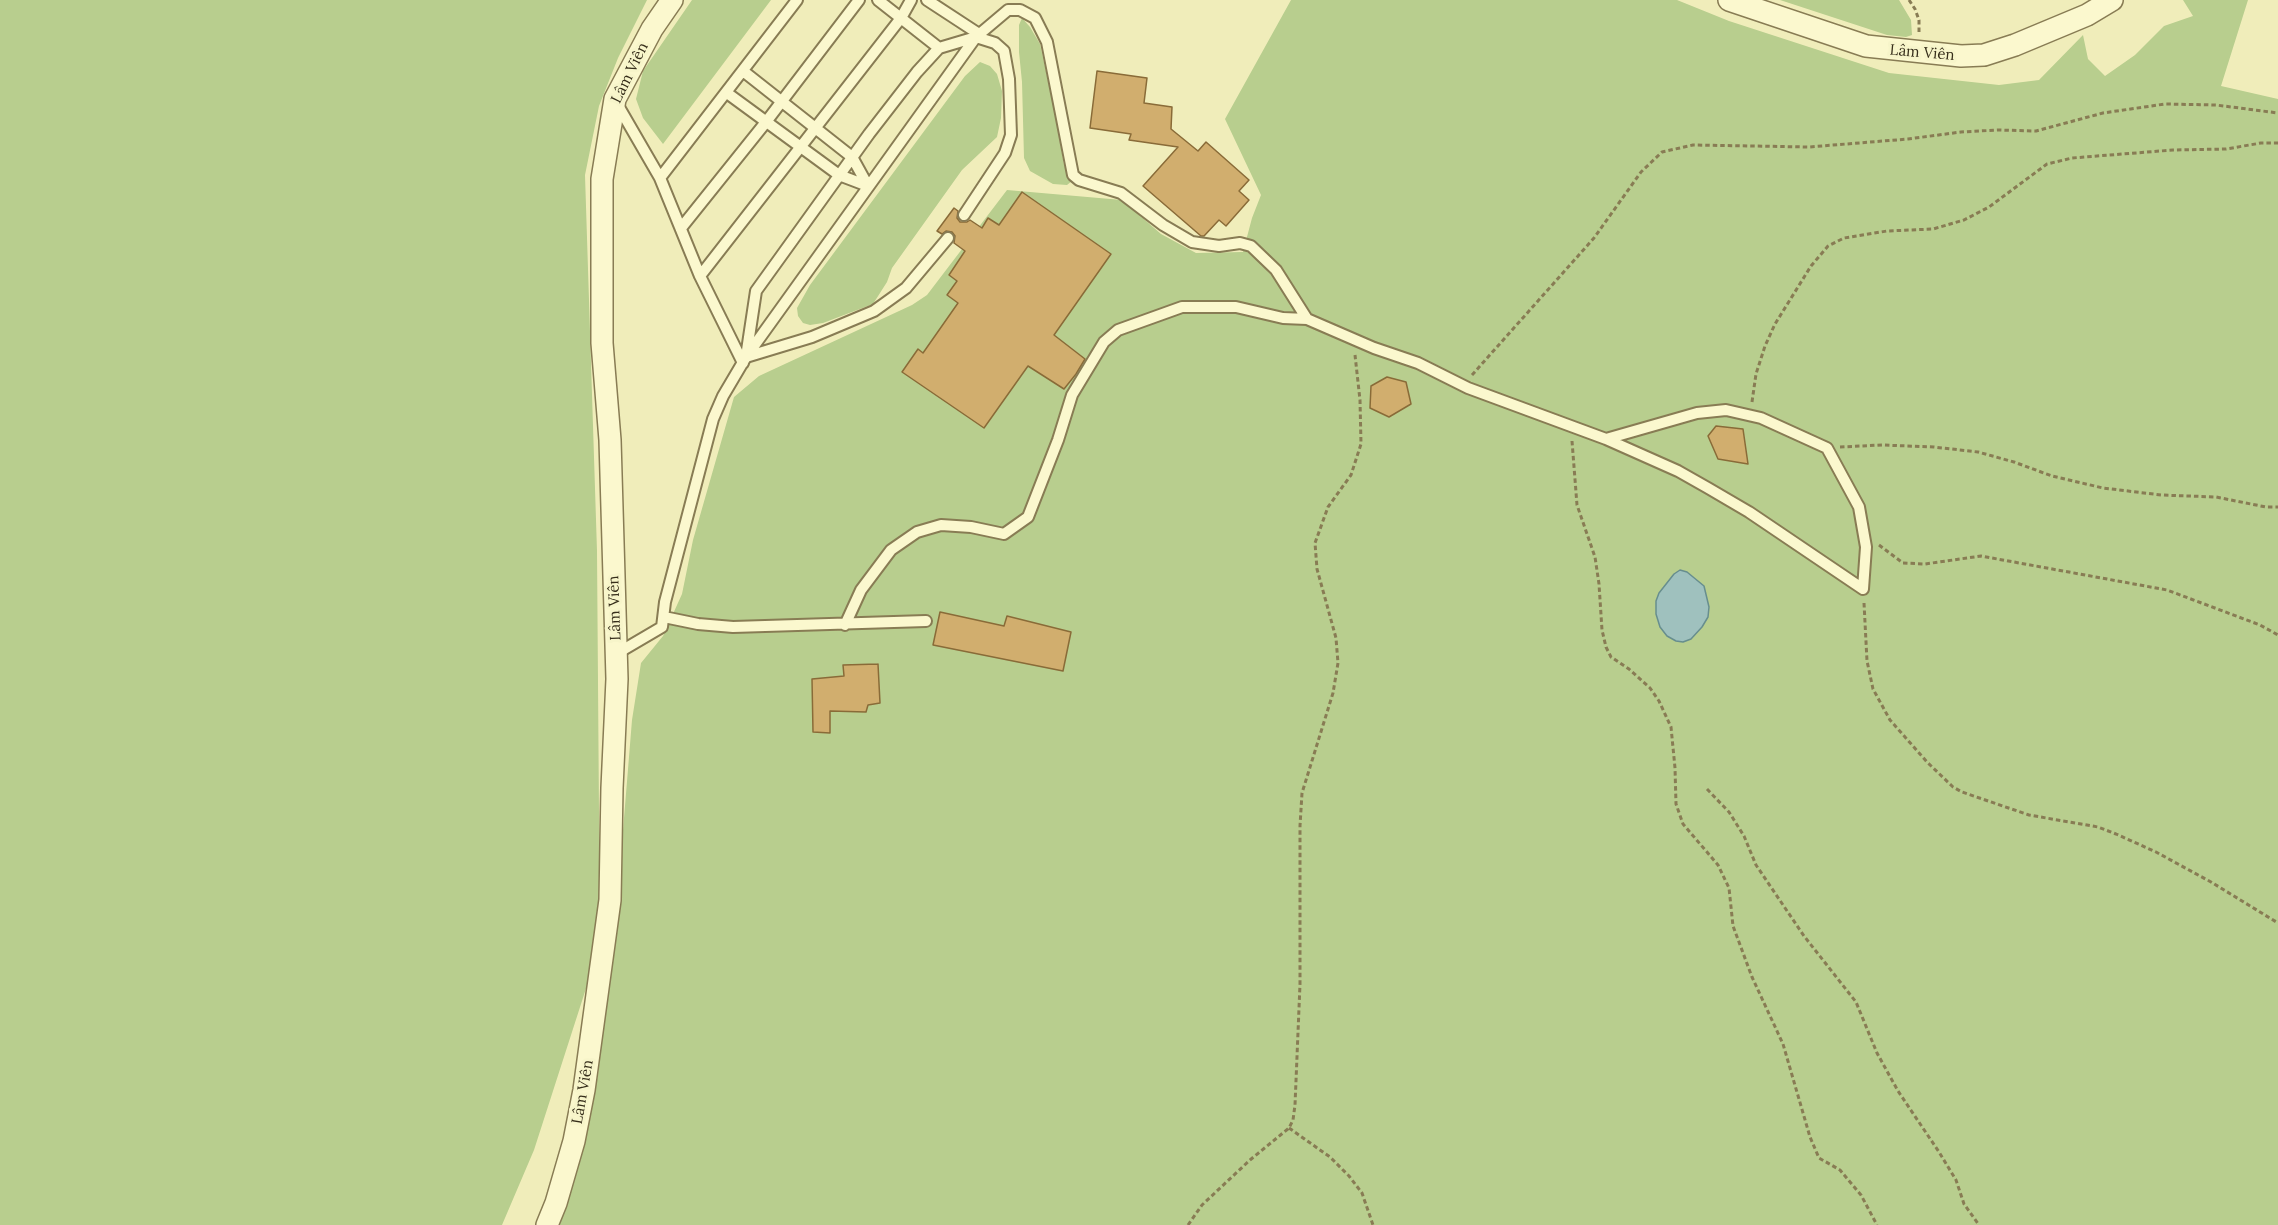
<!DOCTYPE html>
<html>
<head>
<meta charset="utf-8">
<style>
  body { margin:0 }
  canvas { display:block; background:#f0edba }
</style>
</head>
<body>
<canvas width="2278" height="1225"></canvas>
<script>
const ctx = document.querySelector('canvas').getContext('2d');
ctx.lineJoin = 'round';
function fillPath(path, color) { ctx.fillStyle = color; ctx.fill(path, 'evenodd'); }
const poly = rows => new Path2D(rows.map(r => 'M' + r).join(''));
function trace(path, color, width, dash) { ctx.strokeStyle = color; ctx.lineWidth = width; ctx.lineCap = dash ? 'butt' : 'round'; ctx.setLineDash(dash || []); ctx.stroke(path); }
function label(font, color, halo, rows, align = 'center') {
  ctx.font = font + ' Lora,serif'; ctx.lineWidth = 6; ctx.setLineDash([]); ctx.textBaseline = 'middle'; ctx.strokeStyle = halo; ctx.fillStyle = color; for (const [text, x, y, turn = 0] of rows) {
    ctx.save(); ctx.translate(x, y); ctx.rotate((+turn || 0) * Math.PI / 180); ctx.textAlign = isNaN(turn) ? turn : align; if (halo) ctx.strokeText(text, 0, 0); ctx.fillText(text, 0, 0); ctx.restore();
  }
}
const green = poly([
  [0,0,647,0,618,58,599,106,585,175,597,551,600,945,534,1150,502,1225,0,1225],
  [692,0,771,0,663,144,643,118,636,99,643,71],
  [1291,0,1677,0,1729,21,1889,73,1999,85,2039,80,2083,35,2088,59,2105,76,2135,55,2164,26,2193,16,2183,0,2248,0,2221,86,2278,99,2278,1225,553,1225,576,1158,598,1076,621,855,632,720,641,663,663,636,682,594,693,540,734,397,759,376,912,305,927,295,1007,190,1122,200,1161,234,1196,253,1243,252,1252,218,1261,195,1225,119],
  [1780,0,1899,0,1911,20,1912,35,1906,37,1887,35],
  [1022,18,1030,27,1040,44,1054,108,1064,165,1072,181,1067,185,1053,184,1030,171,1024,158,1022,82,1019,52,1019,25],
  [980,62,990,66,997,74,1002,91,1001,118,997,137,962,170,892,268,887,282,873,304,823,323,810,325,803,323,798,316,797,308,810,285,965,76]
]);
const water = poly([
  [1680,570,1687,572,1704,586,1709,607,1708,617,1702,627,1691,639,1683,642,1676,641,1667,636,1660,627,1656,614,1656,601,1659,593,1674,574,1680,570]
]);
const building = poly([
  [1097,71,1147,78,1144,103,1172,107,1171,129,1198,151,1206,142,1249,180,1239,191,1249,200,1226,226,1219,220,1204,236,1201,236,1143,186,1178,147,1129,140,1131,134,1090,128,1097,71],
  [1022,192,1111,254,1054,335,1085,359,1076,374,1064,389,1028,366,984,428,902,372,918,349,923,353,958,303,947,295,957,281,949,275,965,251,954,243,955,236,952,232,946,231,942,234,937,231,954,208,958,211,957,218,960,222,967,222,970,220,982,228,988,218,999,225,1022,192],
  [1387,377,1406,382,1411,404,1389,417,1370,408,1371,386,1387,377],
  [1716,426,1743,429,1748,464,1718,459,1708,436,1716,426],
  [940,612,1004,626,1007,616,1071,632,1063,671,933,645,940,612],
  [878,664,880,703,868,705,866,712,830,711,830,733,813,732,812,679,844,676,843,665,878,664]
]);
const path = poly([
  [1909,0,1915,9,1919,20,1919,32],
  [1472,375,1594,238,1641,172,1662,152,1693,145,1809,147,1908,139,1961,132,1998,130,2036,131,2103,113,2165,104,2216,105,2278,113],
  [1752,402,1756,374,1765,346,1775,324,1811,266,1828,246,1844,238,1887,231,1933,229,1964,220,1989,207,2047,164,2072,158,2173,150,2226,149,2261,143,2278,143],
  [1572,441,1577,505,1595,557,1599,584,1602,630,1606,647,1611,657,1629,669,1650,688,1659,701,1671,727,1675,768,1676,804,1683,824,1718,865,1729,888,1733,926,1752,977,1783,1044,1810,1137,1819,1158,1840,1170,1861,1195,1877,1225],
  [1840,447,1882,445,1934,447,1978,452,2014,462,2052,476,2103,488,2161,495,2216,497,2266,507,2278,507],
  [1879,545,1903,563,1925,564,1981,556,2167,590,2260,625,2278,635],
  [1864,603,1867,661,1873,689,1890,720,1927,762,1953,787,1962,792,2029,815,2098,827,2116,834,2156,852,2211,882,2278,923],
  [1707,789,1729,812,1744,836,1756,865,1804,936,1856,1002,1877,1053,1898,1091,1939,1152,1956,1180,1964,1204,1979,1225],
  [1289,1128,1330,1157,1349,1176,1362,1193,1373,1225],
  [1188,1225,1202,1205,1250,1160,1289,1128,1293,1120,1295,1105,1300,984,1300,826,1302,793,1333,693,1338,663,1336,638,1317,569,1315,543,1328,507,1351,475,1361,444,1360,400,1355,355]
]);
const lane = poly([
  [878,0,939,48],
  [927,0,979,34],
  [743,71,852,157,868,186],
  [727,93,839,175,868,186],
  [616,102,660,178,700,276,743,363],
  [660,178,797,0],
  [681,228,766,122,859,0],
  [948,238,906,288,874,311,812,337,746,357,756,291,869,134,917,72,939,48,976,37,995,43,1004,51,1009,79,1011,135,1005,153,964,215],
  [700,276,901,18,911,0],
  [664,617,698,624,733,627,926,621],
  [845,625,861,590,891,550,917,532,941,525,971,527,1004,534,1028,517,1058,440,1072,395,1104,342,1118,330,1182,307,1236,307,1283,318,1307,319,1374,348,1418,363,1468,388,1606,439,1678,471,1708,488,1749,512,1863,589,1866,547,1859,507,1827,448,1761,418,1726,410,1697,413,1606,439],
  [616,654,662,627,665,602,713,419,723,396,746,357,976,37,1008,10,1020,10,1035,18,1047,42,1073,175,1079,180,1121,193,1163,225,1192,242,1219,246,1240,243,1251,246,1276,270,1307,319]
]);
const street = poly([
  [1729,0,1866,46,1961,56,1984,55,2015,45,2087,15,2112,0],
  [547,1225,556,1203,574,1141,584,1090,610,900,612,788,617,679,610,440,602,343,602,179,615,99,652,29,672,0]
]);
const streetNames = [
  ["Lâm Viên",1922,53,5],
  ["Lâm Viên",630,73,-64],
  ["Lâm Viên",615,608,-92],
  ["Lâm Viên",583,1092,-80]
];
fillPath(green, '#b8ce8e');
fillPath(water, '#9fc1be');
trace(water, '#678e8e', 1.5);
fillPath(building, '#d1ae6e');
trace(building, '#896b38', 1.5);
trace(lane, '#887c54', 14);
trace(street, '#887c54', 24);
trace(path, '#887c54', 3, [4.5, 3]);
trace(lane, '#fbf8ce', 10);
trace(street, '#fbf8ce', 21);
label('15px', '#362e1a', '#f7f5ca', streetNames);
</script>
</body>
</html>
